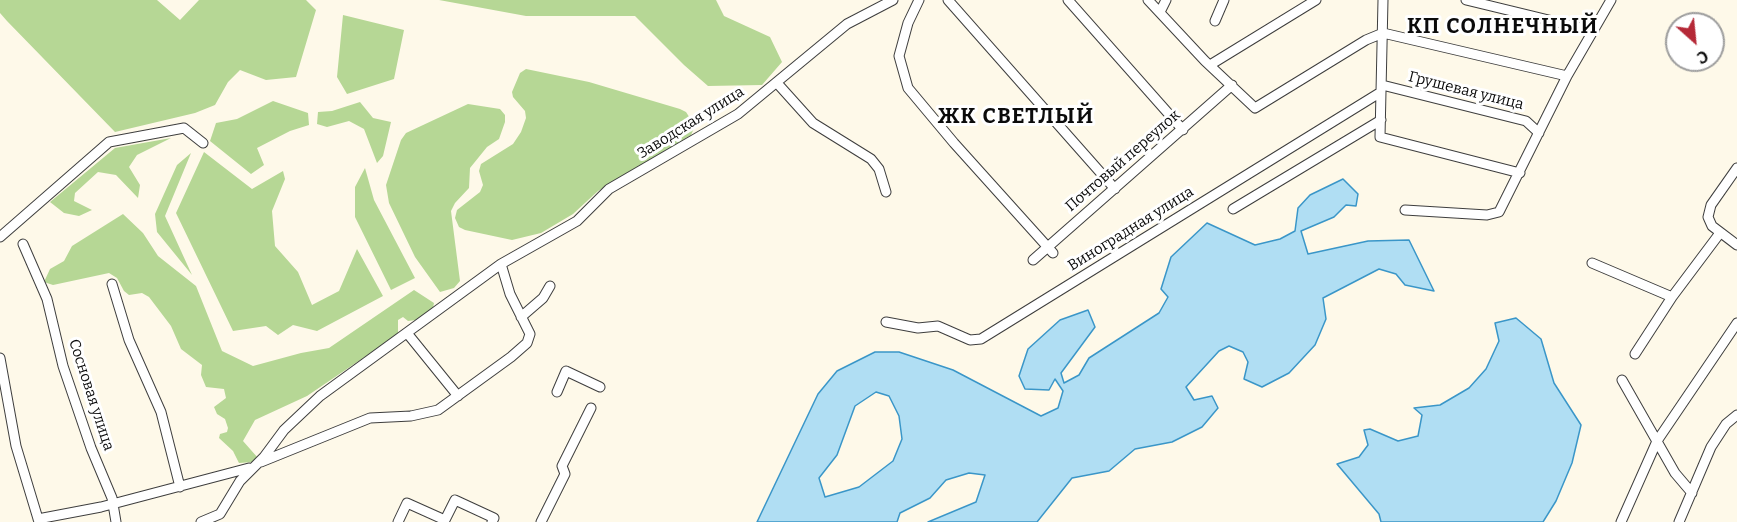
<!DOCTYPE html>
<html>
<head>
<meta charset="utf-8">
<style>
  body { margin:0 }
  #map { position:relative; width:1737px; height:522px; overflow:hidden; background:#fef9e9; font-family:Bitter,serif }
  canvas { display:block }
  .north { position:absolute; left:1665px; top:12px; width:60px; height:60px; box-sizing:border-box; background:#fff; border:2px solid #9d9d9d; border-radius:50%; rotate:153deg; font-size:16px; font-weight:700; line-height:24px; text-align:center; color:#0b0b0b }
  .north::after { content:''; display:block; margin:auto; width:21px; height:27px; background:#b52937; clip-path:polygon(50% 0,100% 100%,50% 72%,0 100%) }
</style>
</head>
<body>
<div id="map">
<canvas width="1737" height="522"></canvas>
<div class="north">С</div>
</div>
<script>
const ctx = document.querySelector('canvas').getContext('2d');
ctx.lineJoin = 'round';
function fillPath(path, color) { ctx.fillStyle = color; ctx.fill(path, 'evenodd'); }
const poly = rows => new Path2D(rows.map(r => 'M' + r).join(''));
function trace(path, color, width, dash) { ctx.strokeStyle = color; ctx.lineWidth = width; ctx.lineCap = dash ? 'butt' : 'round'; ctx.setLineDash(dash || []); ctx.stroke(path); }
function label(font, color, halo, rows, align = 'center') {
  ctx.font = font + ' Bitter,serif'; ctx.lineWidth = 6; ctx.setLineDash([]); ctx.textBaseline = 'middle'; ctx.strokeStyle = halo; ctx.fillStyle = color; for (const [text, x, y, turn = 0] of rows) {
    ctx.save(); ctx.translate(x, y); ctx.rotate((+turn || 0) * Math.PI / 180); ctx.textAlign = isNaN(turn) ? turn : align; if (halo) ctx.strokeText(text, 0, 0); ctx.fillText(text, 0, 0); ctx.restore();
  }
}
const forest = poly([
  [0,0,157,0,180,20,199,0,306,0,316,10,296,77,266,80,240,70,228,82,215,105,195,113,115,132,7,21,0,13],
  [439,0,716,0,724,16,770,37,782,62,762,85,708,86,684,65,635,16,526,16],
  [343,15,404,30,394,79,347,94,337,77],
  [526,69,589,82,680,109,686,112,695,126,691,135,598,191,573,214,541,233,512,240,465,230,459,227,455,218,457,210,480,192,483,185,479,171,481,164,513,144,521,132,526,118,525,111,513,97,512,92,520,73],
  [273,101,308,113,309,125,290,131,257,148,264,165,251,174,210,141,216,123,237,119],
  [360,102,373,118,391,122,383,156,377,163,364,129,349,121,327,127,317,124,318,112,332,111],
  [468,104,500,109,505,115,505,122,499,139,487,147,470,168,469,188,455,203,451,211,460,281,454,288,440,292,415,257,389,203,386,185,401,140,406,133],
  [171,138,137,155,129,167,140,185,138,198,116,175,98,172,75,193,74,201,92,210,79,216,64,213,50,202,115,148],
  [204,152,252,189,283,171,285,179,272,211,275,246,298,272,312,305,339,291,357,249,383,296,317,331,293,325,278,335,266,326,233,331,176,213],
  [191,153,165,216,192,275,157,232,155,214,177,165],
  [365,168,374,200,415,278,391,290,355,217,355,187],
  [123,214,143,233,158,256,196,286,222,351,253,366,301,353,329,348,414,290,434,303,433,308,416,320,408,321,403,317,398,320,398,333,391,339,307,396,255,420,243,441,258,458,253,462,239,463,233,451,219,438,220,434,227,432,228,428,225,419,217,414,214,407,226,398,224,389,206,387,201,375,202,365,181,349,171,326,149,297,142,293,129,295,124,291,117,278,109,273,53,285,44,282,50,269,64,261,72,246]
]);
const water = poly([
  [1343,179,1358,194,1356,206,1346,205,1334,217,1301,231,1308,254,1368,241,1409,240,1434,291,1405,285,1396,274,1379,269,1323,298,1326,319,1315,345,1289,373,1262,387,1244,379,1248,362,1243,352,1229,346,1219,351,1186,387,1194,400,1212,396,1218,408,1202,427,1172,442,1135,449,1109,471,1072,478,1037,522,928,522,976,502,985,475,969,473,946,480,930,498,900,513,897,522,757,522,818,394,837,371,875,352,899,352,953,370,1041,416,1058,408,1063,391,1055,379,1049,390,1025,389,1019,376,1028,349,1060,320,1088,310,1095,327,1061,373,1064,383,1079,375,1089,358,1159,313,1168,297,1161,289,1171,257,1207,223,1255,245,1280,239,1295,231,1298,208,1310,195,1343,179],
  [876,392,889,396,899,416,902,439,893,461,859,487,825,497,819,478,837,455,855,406,876,392],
  [1516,318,1541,339,1554,383,1581,425,1572,463,1556,501,1543,522,1381,522,1379,514,1337,464,1359,457,1368,445,1364,430,1370,429,1398,441,1418,436,1422,415,1414,408,1440,405,1469,388,1486,369,1499,341,1495,323,1516,318]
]);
const minor = poly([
  [919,0,908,23,899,56,908,88,954,143,1053,253],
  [948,0,1115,189],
  [1068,0,1183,130],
  [1148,0,1205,61,1255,108,1366,40,1383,33,1567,76],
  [1383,0,1380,137,1520,173],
  [1466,0,1594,31],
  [1160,12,1166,0],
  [1215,21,1224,0],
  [1210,65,1316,0],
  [777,83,813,123,871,159,879,169,886,192],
  [1382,85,1526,121,1539,133],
  [1737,168,1711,205,1708,217,1712,226,1737,245],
  [1233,209,1381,120],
  [1405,210,1487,215,1499,212,1567,76,1611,0],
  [0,237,109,142,184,128,203,143],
  [23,244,47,299,63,366,91,448,112,498,116,522],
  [1033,260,1232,85],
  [1592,263,1672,297],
  [112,284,129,340,161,412,180,487],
  [521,317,543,298,550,286],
  [886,322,918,328,938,326,970,340,981,339,1381,92],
  [407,333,458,396],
  [1635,354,1672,297,1720,233],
  [0,358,16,446,39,522],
  [1622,380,1675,473,1692,493],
  [557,392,566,371,600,387],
  [261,462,370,418,411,416,438,410,511,357,527,343,530,334,510,294,501,264],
  [38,519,101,507,249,468],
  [201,522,220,514,240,481,264,457,284,430,320,396,501,264,577,221,609,189,738,114,847,24,893,0],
  [398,522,407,503,445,520],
  [444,522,455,500,494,518,492,522],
  [541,522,565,474,562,466,591,408],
  [1621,522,1657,441,1737,323],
  [1679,522,1711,447,1726,424,1737,415]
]);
const streetNames = [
  ["Грушевая улица",1466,91,14],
  ["Заводская улица",691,123,-32],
  ["Почтовый переулок",1123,161,-41],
  ["Виноградная улица",1131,229,-32],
  ["Сосновая улица",91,395,72]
];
const districtNames = [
  ["КП СОЛНЕЧНЫЙ",1503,27],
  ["ЖК СВЕТЛЫЙ",1016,117]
];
fillPath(forest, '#b6d795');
fillPath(water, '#b0def3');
trace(water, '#3a96c8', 1.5);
trace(minor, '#3e3e3e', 11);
trace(minor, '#fff', 9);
label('15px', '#0b0b0b', '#fff', streetNames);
ctx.letterSpacing = '1.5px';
label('bold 21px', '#0b0b0b', '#fff', districtNames);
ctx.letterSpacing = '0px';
</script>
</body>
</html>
